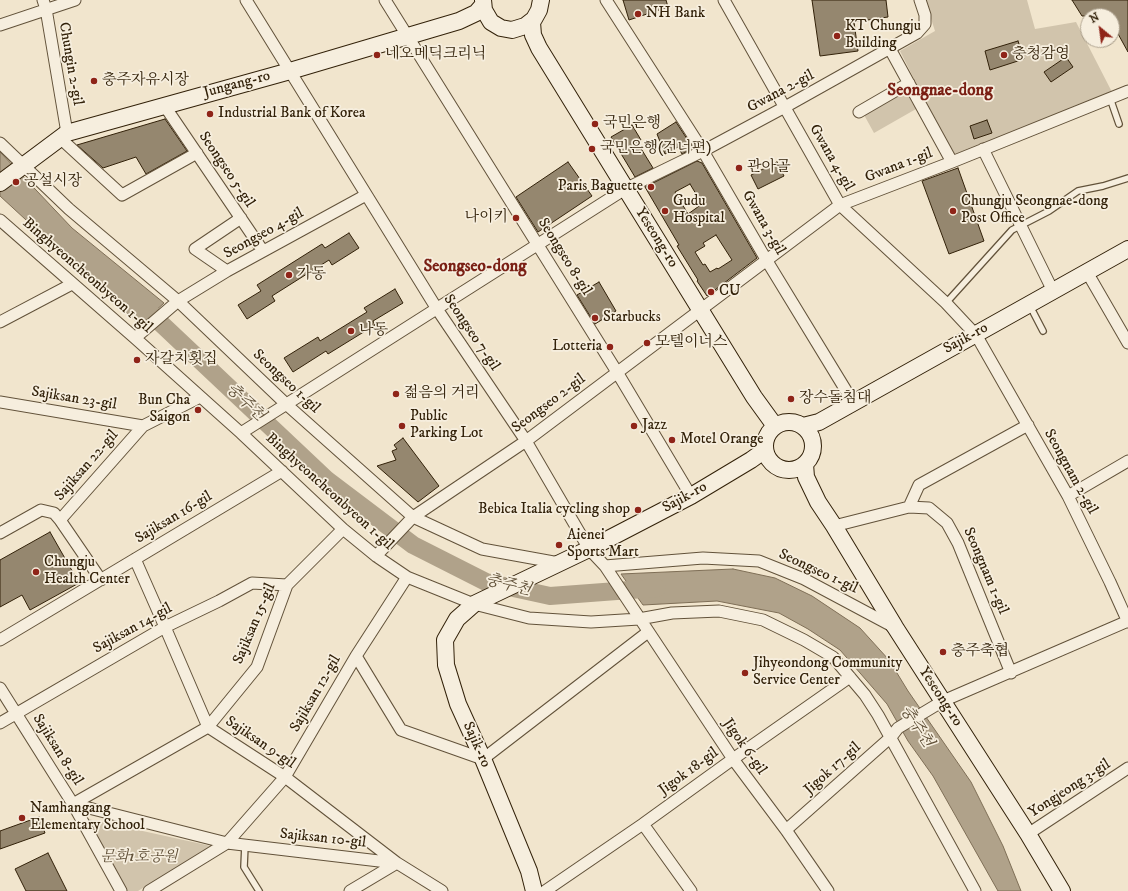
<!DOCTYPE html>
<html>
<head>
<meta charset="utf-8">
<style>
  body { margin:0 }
  #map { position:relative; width:1128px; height:891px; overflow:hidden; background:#f1e5cd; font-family:"IM FELL DW Pica",serif }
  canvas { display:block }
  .north { position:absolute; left:1080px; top:8px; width:40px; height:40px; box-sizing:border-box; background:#f6eede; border:1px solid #a89c89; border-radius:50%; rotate:331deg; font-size:11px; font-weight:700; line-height:16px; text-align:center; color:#322109 }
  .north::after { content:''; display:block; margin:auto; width:14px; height:18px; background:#8f2418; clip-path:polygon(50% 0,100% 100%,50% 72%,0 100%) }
</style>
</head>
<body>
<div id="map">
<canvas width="1128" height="891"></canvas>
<div class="north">N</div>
</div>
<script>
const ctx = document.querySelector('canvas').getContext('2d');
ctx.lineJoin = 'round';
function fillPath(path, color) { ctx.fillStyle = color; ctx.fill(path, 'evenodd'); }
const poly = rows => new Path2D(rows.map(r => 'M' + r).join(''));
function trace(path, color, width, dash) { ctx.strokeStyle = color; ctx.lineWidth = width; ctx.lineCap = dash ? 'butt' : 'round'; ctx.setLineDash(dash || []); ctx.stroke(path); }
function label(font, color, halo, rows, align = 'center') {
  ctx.font = font + ' "IM FELL DW Pica","Noto Serif KR",serif'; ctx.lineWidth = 3.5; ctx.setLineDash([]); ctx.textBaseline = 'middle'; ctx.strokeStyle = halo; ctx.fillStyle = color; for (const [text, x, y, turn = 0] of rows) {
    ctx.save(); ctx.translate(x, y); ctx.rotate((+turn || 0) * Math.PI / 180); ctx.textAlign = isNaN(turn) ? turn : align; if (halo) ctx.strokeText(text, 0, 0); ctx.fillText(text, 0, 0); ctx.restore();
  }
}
const green = poly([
  [925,0,1027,0,1035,29,1076,22,1113,94,984,144,952,155,900,51,935,31],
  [904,89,916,109,874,133,863,113],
  [88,819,211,846,138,891,126,891]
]);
const water = poly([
  [0,152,72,228,164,303,140,325,0,196,0,152],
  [733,569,775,578,812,596,860,628,889,660,908,691,971,782,1003,846,1021,891,998,891,933,776,908,741,887,704,840,650,808,629,779,613,717,601,643,605,621,574,733,569]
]);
const river = poly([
  [134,298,327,480,413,545,486,582,550,596,657,588]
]);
const building = poly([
  [623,0,666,0,668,7,629,20,623,0],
  [812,0,886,0,888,17,854,22,858,51,820,56,812,0],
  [1072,0,1128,0,1128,52,1117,32,1112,30,1112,16,1082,16,1072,0],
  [1018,41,1024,59,990,70,985,51,1018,41],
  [1066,57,1073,67,1051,82,1044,72,1066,57],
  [165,119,187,151,146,174,136,157,103,168,77,145,165,119],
  [987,120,992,133,974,139,970,126,987,120],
  [676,122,693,148,682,154,678,147,665,154,657,134,676,122],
  [632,125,641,140,637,142,653,168,635,177,611,137,632,125],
  [697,161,702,163,757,258,707,296,697,281,698,280,677,246,679,245,645,187,697,161],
  [690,184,702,204,688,214,675,192,690,184],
  [716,235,732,260,718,269,717,268,710,272,705,264,703,265,695,252,705,246,703,243,716,235],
  [568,162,592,196,538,232,516,197,568,162],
  [777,162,784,176,758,189,751,175,777,162],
  [958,168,984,241,949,254,922,181,958,168],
  [349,233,359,248,332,265,329,260,272,296,275,301,247,319,238,305,261,291,257,285,322,244,325,248,349,233],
  [599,282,616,311,595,324,577,295,599,282],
  [395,289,403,303,373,321,375,325,328,354,326,351,293,372,284,358,318,337,320,341,367,312,364,308,395,289],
  [403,438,439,486,418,502,377,466,396,460,392,451,397,449,394,445,403,438],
  [50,532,79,583,30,610,22,595,0,607,0,560,50,532],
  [39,817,45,833,0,849,0,831,39,817],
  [48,853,67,891,26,891,15,869,48,853]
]);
const lane = poly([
  [1110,98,1119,124],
  [946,303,1012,230,1049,211,1078,191,1103,186,1128,178],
  [1030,306,1043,331],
  [245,845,244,867,259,891]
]);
const street = poly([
  [43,0,46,9,67,133],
  [246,0,437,309,526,441,589,549,605,566,733,759,786,830,828,891],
  [385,0,617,372,691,496],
  [606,0,703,151,767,261,853,402],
  [724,0,840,205,946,303,975,334],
  [0,25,75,0],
  [890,49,952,162],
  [164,105,263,251],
  [859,112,909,83],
  [60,138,122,195,197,153],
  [0,143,69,209,178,301,286,404,413,517,482,549,559,563],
  [983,149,1053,291],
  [0,220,135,338,241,433,343,529,376,556,407,577,474,604,529,618,591,622,639,619,672,613,719,611,763,620,804,640,833,657,865,695,878,715,975,891],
  [227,271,195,249,241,218],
  [1091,279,1128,343],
  [0,322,72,284],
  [135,338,178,301,227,271,366,195],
  [979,340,1068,496,1110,582,1128,622],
  [0,402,143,426],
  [241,433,625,189,703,151,785,107,917,33,925,24,925,15,920,0],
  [1068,496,1128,461],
  [909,507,919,485,1028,425],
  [834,526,909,507,929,508,947,523,958,543,1011,673],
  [0,533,41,510,54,513,60,520],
  [376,556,413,517,526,441,840,205,952,162,1128,91],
  [135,559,165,627,208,727,285,777,397,863,442,891],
  [605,566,703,558,759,561,804,579,894,627],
  [101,580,60,520,143,426,200,397],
  [0,640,282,471],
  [356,656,401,730,483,759,648,632],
  [0,688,73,804,121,891],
  [0,723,165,627,219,601,252,583,287,585],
  [73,804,208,727,257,667,287,585,343,529],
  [73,804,227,843,396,863],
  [643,824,691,891],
  [786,830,891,737,898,728,943,701,1128,621],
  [1028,834,1128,768],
  [149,891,227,843,285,777,356,656,407,577],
  [350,891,397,863],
  [545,891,643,824,733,759,850,677]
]);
const secondary = poly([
  [483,0,484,10,491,22,501,28,512,30,525,26,534,19,539,10,541,0],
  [532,22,533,35,539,48,754,397,775,426],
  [0,183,67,133,290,71,459,21,476,13,483,5],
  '765 446a24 24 0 1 1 48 0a24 24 0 1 1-48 0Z',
  [803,426,819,422,1128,249],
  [805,464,806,477,818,502,834,526,895,627,1028,834,1062,891],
  [534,891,529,871,483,759,458,704,446,665,445,640,457,619,474,604,589,549,691,496,751,460,765,450]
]);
const markers = [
  [638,14,4,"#8f2418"],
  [837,36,4,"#8f2418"],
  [377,55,4,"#8f2418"],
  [1004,55,4,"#8f2418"],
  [94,81,4,"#8f2418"],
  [210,114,4,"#8f2418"],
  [595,124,4,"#8f2418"],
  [592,149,4,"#8f2418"],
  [739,168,4,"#8f2418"],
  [16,182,4,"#8f2418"],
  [651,187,4,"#8f2418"],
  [665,211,4,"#8f2418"],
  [953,211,4,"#8f2418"],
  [516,218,4,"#8f2418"],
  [289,275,4,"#8f2418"],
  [711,292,4,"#8f2418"],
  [595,318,4,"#8f2418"],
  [351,331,4,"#8f2418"],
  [647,343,4,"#8f2418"],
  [610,347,4,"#8f2418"],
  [137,360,4,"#8f2418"],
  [396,394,4,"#8f2418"],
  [791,399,4,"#8f2418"],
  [198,410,4,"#8f2418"],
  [402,426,4,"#8f2418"],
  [634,426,4,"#8f2418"],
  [672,440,4,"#8f2418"],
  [638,510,4,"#8f2418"],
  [559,545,4,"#8f2418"],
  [36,572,4,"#8f2418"],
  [943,652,4,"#8f2418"],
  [745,673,4,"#8f2418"],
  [22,818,4,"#8f2418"]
];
const poiNames = [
  ["NH Bank",646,14],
  ["KT Chungju",845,27],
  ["Building",845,44],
  ["네오메딕크리닉",385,55],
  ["충청감영",1012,55],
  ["충주자유시장",102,81],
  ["Industrial Bank of Korea",218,114],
  ["국민은행",603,124],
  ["국민은행(건너편)",600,149],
  ["관아골",747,168],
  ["공설시장",24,182],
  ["Paris Baguette",643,187,"right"],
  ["Gudu",673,202],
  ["Hospital",673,219],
  ["Chungju Seongnae-dong",961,202],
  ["Post Office",961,219],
  ["나이키",508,218,"right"],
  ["가동",297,275],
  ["CU",719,292],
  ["Starbucks",603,318],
  ["나동",359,331],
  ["모텔이너스",655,343],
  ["Lotteria",602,347,"right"],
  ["자갈치횟집",145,360],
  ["젊음의 거리",404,394],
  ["장수돌침대",799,399],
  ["Bun Cha",190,401,"right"],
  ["Saigon",190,418,"right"],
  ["Public",410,417],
  ["Parking Lot",410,434],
  ["Jazz",642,426],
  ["Motel Orange",680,440],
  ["Bebica Italia cycling shop",630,510,"right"],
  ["Aienei",567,536],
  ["Sports Mart",567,553],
  ["Chungju",44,563],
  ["Health Center",44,580],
  ["충주축협",951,652],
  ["Jihyeondong Community",753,664],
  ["Service Center",753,681],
  ["Namhangang",30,809],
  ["Elementary School",30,826]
];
const streetNames = [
  ["Chungin 2-gil",70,64,80],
  ["Jungang-ro",237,85,-15],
  ["Gwana 2-gil",781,92,-28],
  ["Gwana 4-gil",831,158,60],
  ["Gwana 1-gil",899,166,-21],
  ["Seongseo 5-gil",226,170,56],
  ["Gwana 3-gil",763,223,60],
  ["Seongseo 4-gil",264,234,-29],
  ["Yeseong-ro",656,238,58],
  ["Seongseo 8-gil",564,257,58],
  ["Binghyeoncheonbyeon 1-gil",87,276,41],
  ["Seongseo 7-gil",471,333,56],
  ["Sajik-ro",966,339,-29],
  ["Seongseo 1-gil",286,382,43],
  ["Sajiksan 23-gil",74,399,9],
  ["Seongseo 2-gil",549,404,-37],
  ["Sajiksan 22-gil",87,466,-49],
  ["Seongnam 2-gil",1070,472,61],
  ["Binghyeoncheonbyeon 1-gil",329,492,42],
  ["Sajik-ro",685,498,-29],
  ["Sajiksan 16-gil",174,518,-31],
  ["Seongnam 1-gil",985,571,67],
  ["Seongseo 1-gil",818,572,25],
  ["Sajiksan 15-gil",255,624,-67],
  ["Sajiksan 14-gil",133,629,-29],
  ["Sajiksan 12-gil",316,694,-60],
  ["Yeseong-ro",940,697,57],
  ["Sajiksan 9-gil",260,743,34],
  ["Sajik-ro",476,745,66],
  ["Jigok 6-gil",744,747,55],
  ["Sajiksan 8-gil",57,750,58],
  ["Jigok 17-gil",833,769,-42],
  ["Jigok 18-gil",689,772,-36],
  ["Yongjeong 3-gil",1070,789,-33],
  ["Sajiksan 10-gil",323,839,6]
];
const parkNames = [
  ["문화1호공원",139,858]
];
const waterNames = [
  ["충주천",245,403,43],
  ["충주천",508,586,14],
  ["충주천",916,727,57]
];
const quarterNames = [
  ["Seongnae-dong",940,91],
  ["Seongseo-dong",475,267]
];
fillPath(green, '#d1c4ac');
fillPath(water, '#b0a28a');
trace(water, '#7e6e56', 1);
trace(river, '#b0a28a', 18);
fillPath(building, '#95876f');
trace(building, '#322109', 1);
trace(lane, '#62523a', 8);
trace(street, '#62523a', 13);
trace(secondary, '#322109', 18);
trace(lane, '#f6eede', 5.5);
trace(street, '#f6eede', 11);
trace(secondary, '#f6eede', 16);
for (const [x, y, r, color] of markers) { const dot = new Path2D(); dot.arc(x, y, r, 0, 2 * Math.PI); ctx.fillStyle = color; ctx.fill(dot); trace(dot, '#f6eede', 1.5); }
label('15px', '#322109', '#f6eede', poiNames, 'left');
label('15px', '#322109', '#f6eede', streetNames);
label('italic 15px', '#62523a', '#f6eede', parkNames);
label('italic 16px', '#5e4e36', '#f6eede', waterNames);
label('bold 17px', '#7a1f14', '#f6eede', quarterNames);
</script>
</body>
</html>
